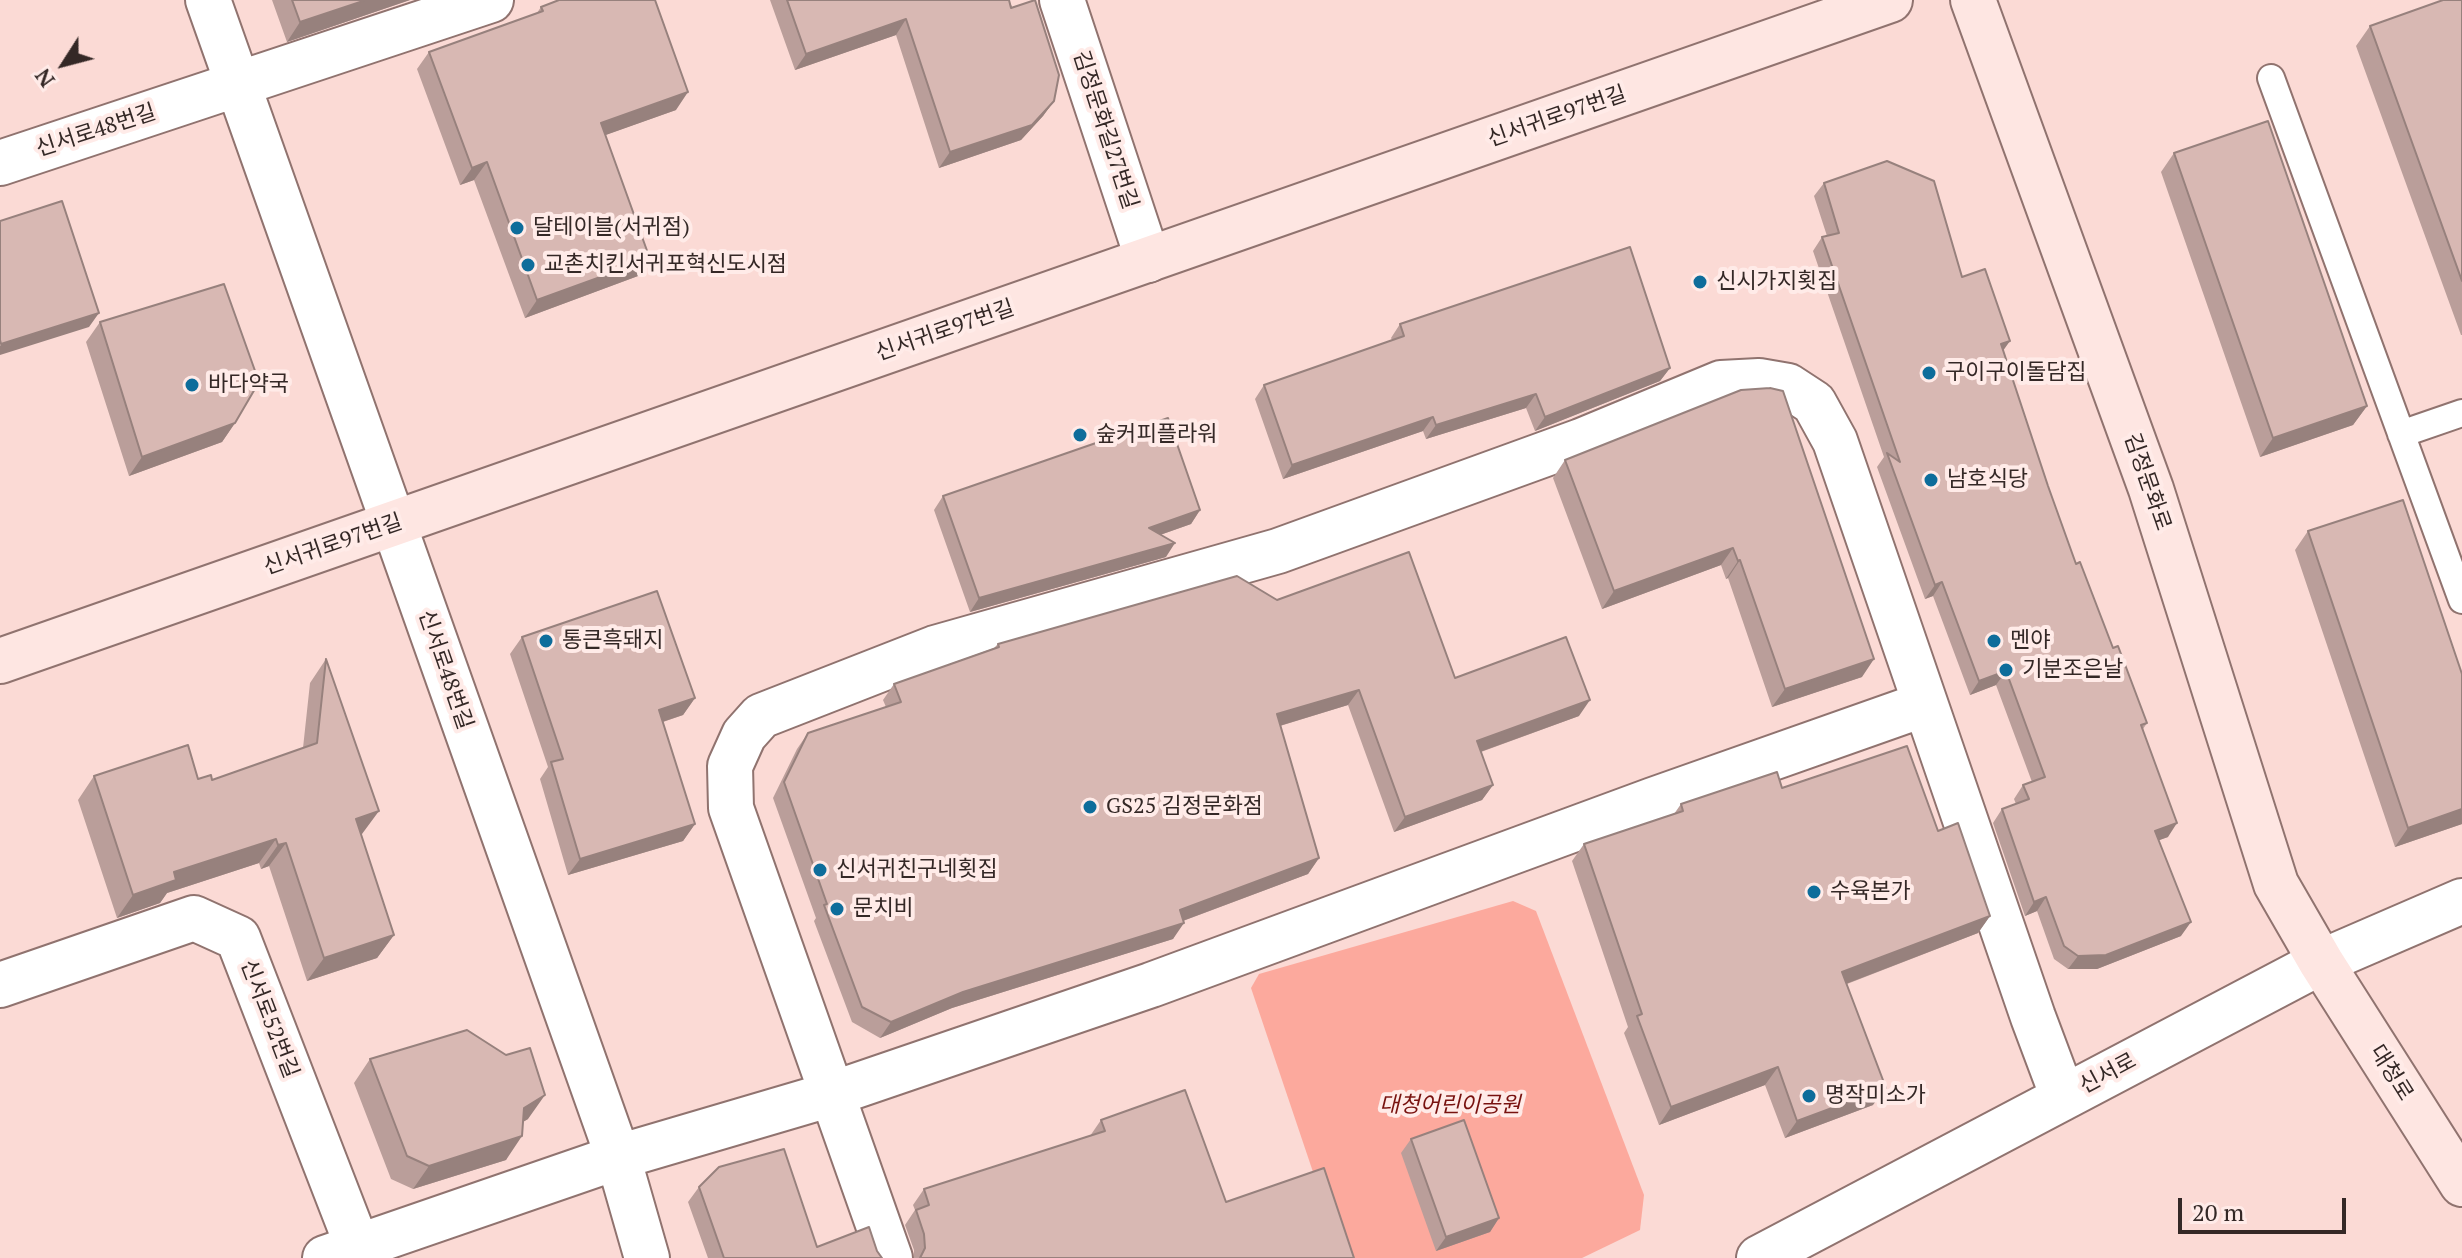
<!DOCTYPE html>
<html>
<head>
<meta charset="utf-8">
<style>
  body { margin:0 }
  #map { position:relative; width:2462px; height:1258px; overflow:hidden; background:#fbdad5; font-family:"PT Serif",serif }
  canvas { display:block }
  .north { position:absolute; left:24px; top:24px; width:80px; height:80px; -webkit-text-stroke:6px #ffebe8; paint-order:stroke; rotate:234deg; font-size:22px; font-weight:700; line-height:32px; text-align:center; color:#342826 }
  .north::after { content:''; display:block; margin:auto; width:28px; height:36px; background:#342826; clip-path:polygon(50% 0,100% 100%,50% 72%,0 100%) }
  .scale { position:absolute; left:2178px; top:1198px; width:168px; height:36px; box-sizing:border-box; border:4px solid #342826; border-top:0; padding-left:10px; font-size:24px; line-height:28px; white-space:nowrap; color:#342826; -webkit-text-stroke:6px #ffebe8; paint-order:stroke }
</style>
</head>
<body>
<div id="map">
<canvas width="2462" height="1258"></canvas>
<div class="north">N</div>
<div class="scale">20 m</div>
</div>
<script>
const ctx = document.querySelector('canvas').getContext('2d');
ctx.lineJoin = 'round';
function fillPath(path, color) { ctx.fillStyle = color; ctx.fill(path, 'evenodd'); }
const poly = rows => new Path2D(rows.map(r => 'M' + r).join(''));
function trace(path, color, width, dash) { ctx.strokeStyle = color; ctx.lineWidth = width; ctx.lineCap = dash ? 'butt' : 'round'; ctx.setLineDash(dash || []); ctx.stroke(path); }
function label(font, color, halo, rows, align = 'center') {
  ctx.font = font + ' "PT Serif","Noto Sans KR",serif'; ctx.lineWidth = 8; ctx.setLineDash([]); ctx.textBaseline = 'middle'; ctx.strokeStyle = halo; ctx.fillStyle = color; for (const [text, x, y, turn = 0] of rows) {
    ctx.save(); ctx.translate(x, y); ctx.rotate((+turn || 0) * Math.PI / 180); ctx.textAlign = isNaN(turn) ? turn : align; if (halo) ctx.strokeText(text, 0, 0); ctx.fillText(text, 0, 0); ctx.restore();
  }
}
const green = poly([
  [1513,901,1536,911,1644,1195,1640,1230,1582,1258,1342,1258,1251,988,1259,974]
]);
const lane = poly([
  [2271,78,2462,600],
  [2401,434,2462,413]
]);
const street = poly([
  [208,0,618,1157,647,1258],
  [1062,0,1148,260],
  [0,163,491,0],
  [0,985,194,918,238,938,362,1258],
  [325,1258,618,1157,832,1094,1151,985,1653,800,1925,704],
  [890,1258,731,808,730,766,744,735,761,716,935,648,1278,551,1581,441,1721,383,1759,381,1788,386,1814,403,1835,441,2033,1017,2063,1097],
  [1759,1258,2321,962,2462,901]
]);
const secondary = poly([
  [1973,0,2151,489,2276,884,2321,962,2462,1184],
  [0,661,1890,0]
]);
const wall = poly([
  [272,0,410,0,287,42],
  [770,0,1009,0,1054,101,1043,116,1021,140,939,168,896,35,795,70],
  [2462,0,2462,335,2461,335,2356,46,2370,26],
  [541,7,676,110,605,135,650,259,638,276,525,318,474,180,460,185,417,69,429,52,537,13],
  [2174,153,2367,406,2353,425,2260,457,2161,172],
  [1824,183,1962,277,2003,351,2048,486,2076,564,2147,723,2143,729,2168,837,2159,840,2181,936,2097,969,2068,969,2054,959,2037,911,2025,916,1993,823,2002,809,2016,804,2014,799,2023,785,2032,782,1996,685,1970,695,1933,596,1925,599,1877,467,1884,457,1813,251,1822,237,1827,236,1814,196],
  [100,322,235,423,222,442,129,476,86,342],
  [1400,324,1670,368,1660,381,1535,431,1526,408,1426,439,1423,431,1283,479,1255,399,1264,385,1392,340,1391,338],
  [1741,390,1862,677,1772,707,1728,578,1726,579,1721,565,1602,609,1553,478,1565,460],
  [943,496,1200,510,1191,524,1160,535,1166,557,970,612,934,510],
  [2308,531,2462,824,2395,847,2295,550],
  [1277,600,1455,678,1579,716,1481,752,1493,785,1482,800,1394,832,1348,705,1280,726,1319,858,1308,874,1183,921,1173,939,952,1008,880,1038,852,1022,814,921,816,918,773,798,797,749,808,733,886,707,883,700,894,684,994,648,998,644],
  [522,637,695,698,683,715,663,722,695,824,683,841,568,875,540,779,548,767,510,654],
  [326,659,362,834,361,835,394,935,377,958,307,981,269,866,261,869,259,863,167,893,160,903,117,918,78,800,94,776,212,780,303,748,310,683],
  [1782,788,1938,831,1990,916,1978,933,1847,984,1873,1105,1785,1138,1765,1085,1659,1125,1624,1033,1628,1027,1572,861,1584,844,1674,814,1681,804],
  [370,1059,528,1119,523,1122,506,1160,413,1189,391,1179,354,1083],
  [1101,1120,1226,1202,1354,1258,914,1258,914,1250,905,1225,915,1210,913,1205,924,1189,1090,1136],
  [1411,1139,1499,1218,1490,1232,1436,1251,1401,1153],
  [699,1187,817,1247,877,1251,882,1258,708,1258,688,1202]
]);
const shadedWall = poly([
  [366,0,410,0,287,42,300,22],
  [906,19,896,35,795,70,806,54],
  [688,92,676,110,589,141,601,123],
  [1054,101,1043,116,1021,140,939,168,950,152],
  [487,162,474,180,460,185,472,168],
  [650,259,638,276,525,318,537,300],
  [99,313,89,327,0,355,0,346,1,344],
  [2010,341,2000,355,2001,344],
  [1670,368,1660,381,1535,431,1545,417],
  [1536,394,1526,408,1426,439,1436,425],
  [2367,406,2353,425,2260,457,2273,438],
  [1433,417,1423,431,1283,479,1292,465],
  [235,423,222,442,129,476,142,457],
  [1200,510,1191,524,1140,542,1149,528],
  [1175,543,1166,557,970,612,979,598],
  [1733,548,1721,565,1602,609,1614,591],
  [1740,560,1728,578,1726,579,1738,561],
  [1942,582,1933,596,1925,599,1935,585],
  [1874,659,1862,677,1772,707,1785,689],
  [2006,671,1996,685,1970,695,1979,681],
  [1359,690,1348,705,1266,730,1277,714],
  [695,698,683,715,647,727,659,710],
  [1590,700,1579,716,1466,757,1477,741],
  [1493,785,1482,800,1394,832,1405,817],
  [2462,809,2462,824,2395,847,2408,828],
  [379,811,362,834,339,842,356,819],
  [2177,823,2168,837,2146,845,2155,831],
  [695,824,683,841,568,875,580,859],
  [276,839,259,863,167,893,160,903,117,918,133,895,174,872],
  [286,843,269,866,261,869,278,845],
  [1319,858,1308,874,1169,926,1180,910],
  [2046,897,2037,911,2025,916,2034,902],
  [1990,916,1978,933,1830,990,1842,972],
  [2191,922,2181,936,2097,969,2068,969,2078,956],
  [1184,923,1173,939,952,1008,880,1038,891,1022,963,992],
  [394,935,377,958,307,981,324,958],
  [1778,1067,1765,1085,1659,1125,1671,1107],
  [1886,1088,1873,1105,1785,1138,1797,1121],
  [545,1095,528,1119,507,1131,524,1108],
  [522,1136,506,1160,413,1189,429,1166],
  [1499,1218,1490,1232,1436,1251,1446,1237]
]);
const building = poly([
  [292,0,366,0,300,22,292,0],
  [559,0,655,0,688,92,601,123,650,259,537,300,487,162,472,168,429,52,543,11,541,7,559,0],
  [787,0,1009,0,1011,8,1035,0,1059,75,1054,101,1032,125,950,152,906,19,806,54,787,0],
  [2443,0,2462,0,2462,281,2370,26,2443,0],
  [2268,121,2367,406,2273,438,2174,153,2268,121],
  [1887,161,1934,181,1962,277,1985,269,2010,341,2001,344,2048,486,2076,564,2080,562,2113,648,2118,646,2147,723,2141,725,2177,823,2155,831,2191,922,2106,955,2078,956,2064,946,2046,897,2034,902,2002,809,2029,799,2023,785,2045,777,2006,671,1979,681,1942,582,1935,585,1887,453,1900,462,1822,237,1839,233,1824,183,1887,161],
  [62,201,99,313,1,344,0,340,0,221,62,201],
  [1630,247,1670,368,1545,417,1536,394,1436,425,1433,417,1292,465,1264,385,1404,336,1400,324,1630,247],
  [224,284,259,382,235,423,142,457,100,322,224,284],
  [1770,388,1783,391,1874,659,1785,689,1740,560,1738,561,1733,548,1614,591,1565,460,1741,390,1770,388],
  [1168,418,1200,510,1149,528,1175,543,979,598,943,496,1168,418],
  [2403,500,2462,674,2462,809,2408,828,2308,531,2403,500],
  [1409,552,1455,678,1566,637,1590,700,1477,741,1493,785,1405,817,1359,690,1277,714,1319,858,1180,910,1184,923,963,992,891,1022,862,1007,824,905,827,904,784,782,808,733,901,702,894,684,999,647,998,644,1237,576,1277,600,1409,552],
  [657,591,695,698,659,710,695,824,580,859,551,762,563,759,522,637,657,591],
  [326,659,379,811,356,819,394,935,324,958,286,843,278,845,276,839,174,872,176,880,133,895,94,776,188,745,198,779,211,775,212,780,317,743,326,659],
  [1907,746,1938,831,1958,823,1990,916,1842,972,1886,1088,1797,1121,1778,1067,1671,1107,1637,1016,1642,1014,1584,844,1683,811,1681,804,1777,772,1782,788,1907,746],
  [467,1030,506,1055,530,1048,545,1095,524,1108,522,1136,429,1166,407,1156,370,1059,467,1030],
  [1185,1090,1226,1202,1324,1168,1354,1258,920,1258,925,1248,924,1234,916,1210,929,1205,924,1189,1105,1131,1101,1120,1185,1090],
  [1464,1120,1499,1218,1446,1237,1411,1139,1464,1120],
  [784,1149,817,1247,869,1227,877,1251,882,1258,724,1258,699,1187,719,1167,784,1149]
]);
const markers = [
  [517,228,8,"#0e6d9b"],
  [528,265,8,"#0e6d9b"],
  [1700,282,8,"#0e6d9b"],
  [1929,373,8,"#0e6d9b"],
  [192,385,8,"#0e6d9b"],
  [1080,435,8,"#0e6d9b"],
  [1931,480,8,"#0e6d9b"],
  [546,641,8,"#0e6d9b"],
  [1994,641,8,"#0e6d9b"],
  [2006,670,8,"#0e6d9b"],
  [1090,807,8,"#0e6d9b"],
  [820,870,8,"#0e6d9b"],
  [1814,892,8,"#0e6d9b"],
  [837,909,8,"#0e6d9b"],
  [1809,1096,8,"#0e6d9b"]
];
const streetNames = [
  ["신서귀로97번길",1557,117,-19],
  ["김정문화길27번길",1105,130,72],
  ["신서로48번길",96,131,-18],
  ["신서귀로97번길",945,331,-19],
  ["김정문화로",2147,482,71],
  ["신서귀로97번길",333,545,-19],
  ["신서로48번길",445,670,71],
  ["신서로52번길",269,1019,69],
  ["대청로",2391,1073,58],
  ["신서로",2108,1074,-28]
];
const poiNames = [
  ["달테이블(서귀점)",533,228],
  ["교촌치킨서귀포혁신도시점",544,265],
  ["신시가지횟집",1716,282],
  ["구이구이돌담집",1945,373],
  ["바다약국",208,385],
  ["숲커피플라워",1096,435],
  ["남호식당",1947,480],
  ["통큰흑돼지",562,641],
  ["멘야",2010,641],
  ["기분조은날",2022,670],
  ["GS25 김정문화점",1106,807],
  ["신서귀친구네횟집",836,870],
  ["수육본가",1830,892],
  ["문치비",853,909],
  ["명작미소가",1825,1096]
];
const parkNames = [
  ["대청어린이공원",1450,1106]
];
fillPath(green, '#fca99d');
trace(lane, '#90736f', 30);
trace(street, '#90736f', 48);
trace(secondary, '#90736f', 48);
trace(lane, '#fff', 26);
trace(street, '#fff', 44);
trace(secondary, '#fee6e2', 44);
fillPath(wall, '#ba9e9a');
fillPath(shadedWall, '#97817d');
fillPath(building, '#d8b8b3');
trace(building, '#97817d', 2);
for (const [x, y, r, color] of markers) { const dot = new Path2D(); dot.arc(x, y, r, 0, 2 * Math.PI); ctx.fillStyle = color; ctx.fill(dot); trace(dot, '#ffebe8', 3); }
label('22px', '#342826', '#ffebe8', streetNames);
label('22px', '#342826', '#ffebe8', poiNames, 'left');
label('italic 22px', '#78120f', '#ffebe8', parkNames);
</script>
</body>
</html>
